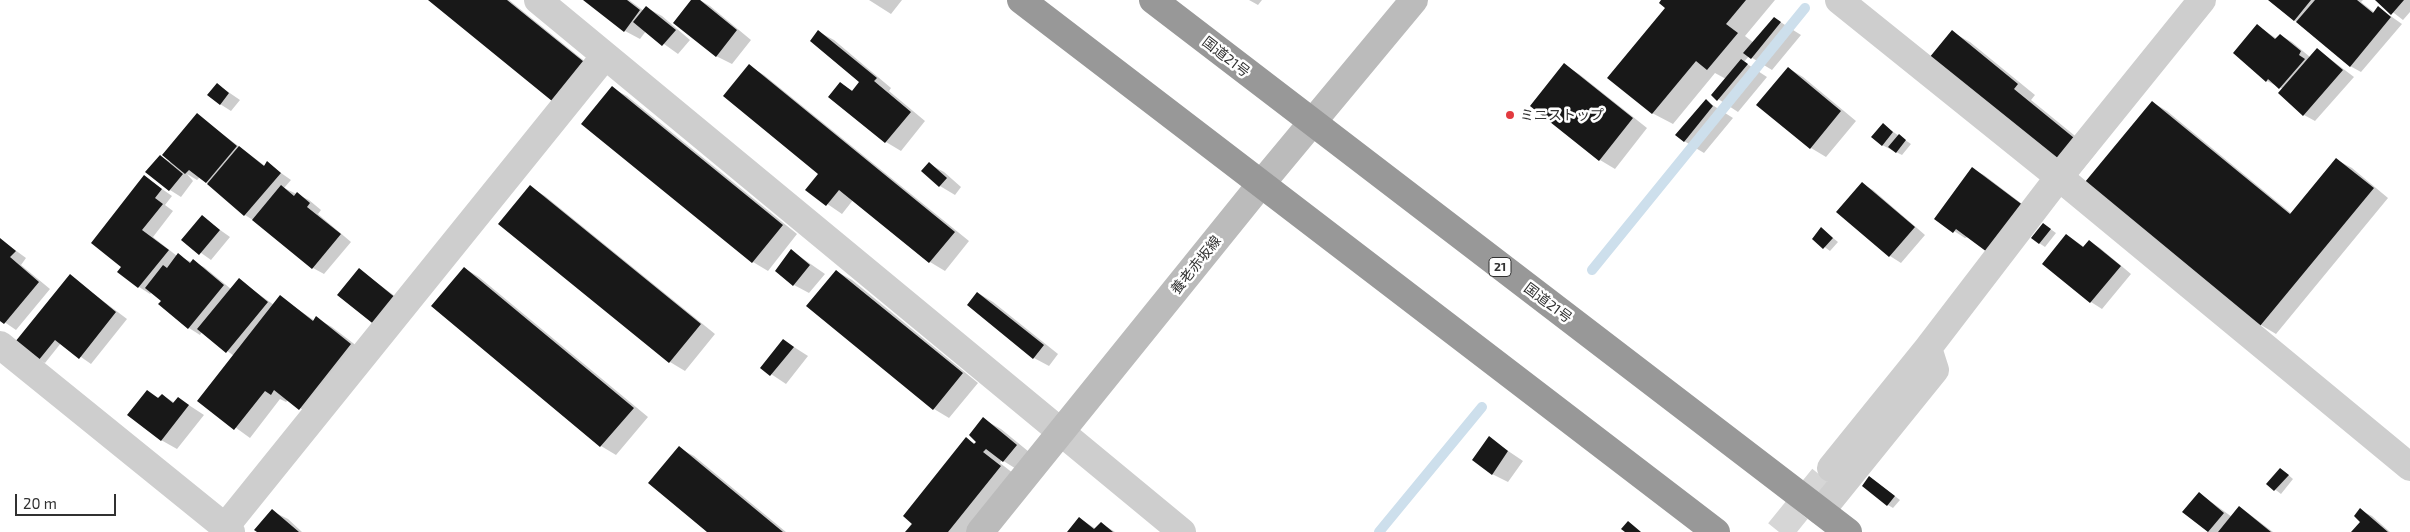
<!DOCTYPE html>
<html>
<head>
<meta charset="utf-8">
<style>
  body { margin:0 }
  #map { position:relative; width:2410px; height:532px; overflow:hidden; background:#fff; font-family:"Exo 2",sans-serif }
  canvas { display:block }
  .scale { position:absolute; left:15px; top:494px; width:101px; height:22px; box-sizing:border-box; border:2px solid #313131; border-top:0; padding-left:6px; font-size:15px; line-height:18px; white-space:nowrap; color:#313131; -webkit-text-stroke:4px #fff; paint-order:stroke }
</style>
</head>
<body>
<div id="map">
<canvas width="2410" height="532"></canvas>
<div class="scale">20 m</div>
</div>
<script>
const ctx = document.querySelector('canvas').getContext('2d');
ctx.lineJoin = 'round';
function fillPath(path, color) { ctx.fillStyle = color; ctx.fill(path, 'evenodd'); }
const poly = rows => new Path2D(rows.map(r => 'M' + r).join(''));
function trace(path, color, width, dash) { ctx.strokeStyle = color; ctx.lineWidth = width; ctx.lineCap = dash ? 'butt' : 'round'; ctx.setLineDash(dash || []); ctx.stroke(path); }
function label(font, color, halo, rows, align = 'center') {
  ctx.font = font + ' "Exo 2","Noto Sans JP",sans-serif'; ctx.lineWidth = 5; ctx.setLineDash([]); ctx.textBaseline = 'middle'; ctx.strokeStyle = halo; ctx.fillStyle = color; for (const [text, x, y, turn = 0] of rows) {
    ctx.save(); ctx.translate(x, y); ctx.rotate((+turn || 0) * Math.PI / 180); ctx.textAlign = isNaN(turn) ? turn : align; if (halo) ctx.strokeText(text, 0, 0); ctx.fillText(text, 0, 0); ctx.restore();
  }
}
const shadow = poly([
  [430,0,509,0,598,72],
  [585,0,629,0,644,11,647,8,662,16,690,40,678,54,646,31,640,39,625,31],
  [693,0,700,0,710,6,751,40,732,64,716,56],
  [869,0,902,0,891,14],
  [1249,0,1262,0,1258,5],
  [1663,0,1775,0,1745,36,1754,43,1774,18,1801,35,1772,70,1749,56,1744,62,1767,77,1738,112,1712,95,1726,79,1715,73,1673,124,1652,113,1666,8],
  [2270,0,2363,0,2361,2,2375,13,2379,8,2402,24,2361,72,2350,66],
  [2377,0,2410,0,2410,12,2403,20],
  [2258,26,2277,39,2280,35,2292,42,2310,57,2317,49,2354,77,2315,121,2304,115,2279,93,2283,89,2267,81,2235,53],
  [819,32,834,40,891,88,889,91,925,121,901,151,886,142,830,97,841,84,853,91,861,82],
  [1952,32,1970,42,2035,95,2031,100,2096,153,2078,175],
  [1564,65,1579,74,1647,128,1615,169,1600,160,1531,105],
  [749,66,764,75,969,241,945,271,930,262,853,200,842,214,807,190,820,173],
  [1788,68,1803,77,1856,121,1826,157,1811,148,1758,105],
  [218,85,240,100,231,111,220,104],
  [612,88,627,96,797,234,768,271,753,262],
  [1706,101,1733,118,1704,153,1684,141],
  [2152,102,2167,111,2292,214,2337,160,2352,168,2388,198,2276,334,2261,325,2087,182],
  [197,115,265,166,267,163,291,180,284,188,309,200,321,210,318,214,351,242,324,274,313,268,256,222,245,215,200,177,197,180,187,174,193,181,181,197,170,190,160,156,170,162],
  [1883,125,1911,144,1902,155,1882,145],
  [929,164,944,172,961,187,955,195,940,186],
  [1972,169,1984,175,2034,213,1965,238,1954,231],
  [145,177,172,196,165,205,173,211,153,237,177,256,204,267,231,289,239,280,274,305,280,297,315,321,316,318,332,327,366,353,315,418,288,400,286,402,280,399,250,438,199,401,234,356,202,332,200,335,189,328,160,304,163,301,152,292,150,294,139,287,119,271,123,267],
  [1862,184,1873,190,1925,235,1901,263,1890,256,1838,212],
  [530,187,545,196,715,334,685,371,670,362,500,224],
  [202,217,230,237,211,260,183,240],
  [2049,228,2056,233,2045,247,2039,243],
  [1822,229,1838,242,1830,251,1814,239],
  [2067,235,2084,247,2089,241,2100,248,2131,274,2102,309,2091,302,2043,263],
  [0,239,26,258,21,265,50,289,16,330,0,319],
  [792,251,825,274,809,293,794,285],
  [464,268,479,277,648,417,616,455,601,446,433,306],
  [360,270,408,306,387,332],
  [836,271,852,280,978,383,949,418,934,409,808,306],
  [70,276,127,319,91,364,61,343,45,363,39,360],
  [978,293,993,302,1058,354,1049,366,1034,358],
  [783,340,808,356,786,384,762,368],
  [148,392,160,399,162,395,175,403,178,398,204,415,177,449,161,440],
  [983,419,1001,429,1034,456,1021,472,1002,460,1000,463,1018,477,974,532,906,532,966,439,976,444],
  [1489,438,1523,461,1508,482,1492,474],
  [679,448,694,456,786,532,709,532],
  [2286,473,2293,479,2281,494,2268,484],
  [1875,481,1900,500,1893,508,1888,505],
  [2199,493,2232,517,2240,507,2273,532,2208,532,2184,511],
  [2360,510,2372,516,2390,532,2353,532,2362,522],
  [272,511,288,519,302,532,259,532],
  [1079,518,1096,529,1101,523,1115,532,1068,532]
]);
const stream = poly([
  [1592,270,1805,8],
  [1379,532,1482,407]
]);
const building = poly([
  [428,0,507,0,584,62,552,101],
  [583,0,627,0,640,10,624,32],
  [691,0,700,0,737,30,716,57,673,23],
  [1661,0,1746,0,1726,24,1738,33,1707,70,1696,61,1652,114,1607,78,1665,8,1659,3],
  [2268,0,2311,0,2294,21],
  [2315,0,2357,0,2373,13,2378,6,2391,17,2350,67,2296,22],
  [2375,0,2404,0,2391,15],
  [646,6,676,30,662,46,633,22],
  [1774,17,1781,22,1751,59,1743,53],
  [2257,24,2275,39,2280,34,2301,51,2299,55,2305,59,2279,89,2268,79,2266,82,2233,53],
  [818,30,877,78,874,81,911,112,885,143,828,97,840,82,852,91,859,82,810,41],
  [1952,30,2018,84,2014,89,2079,142,2059,165,1929,58],
  [2317,48,2343,70,2303,116,2278,93],
  [1741,59,1748,64,1717,101,1711,95],
  [1564,63,1633,118,1599,161,1530,106],
  [749,64,955,232,929,263,839,190,826,206,805,190,818,174,723,96],
  [1788,67,1841,111,1810,149,1756,105],
  [217,83,229,93,220,105,207,95],
  [612,86,783,225,752,263,581,124],
  [1706,99,1713,106,1684,142,1675,135],
  [2152,101,2290,214,2336,158,2374,188,2260,326,2085,182],
  [197,113,237,146,206,183,189,170,185,174,162,155],
  [1883,123,1893,132,1882,146,1871,137],
  [1899,134,1906,140,1896,153,1888,147],
  [239,146,264,166,267,161,281,173,244,216,207,184],
  [160,155,183,174,169,191,145,172],
  [929,162,947,178,939,187,921,171],
  [1972,167,2024,206,1987,252,1956,229,1953,233,1934,219],
  [144,175,162,189,155,198,163,204,142,230,169,250,138,288,117,272,121,267,91,243],
  [1862,182,1915,227,1889,257,1836,212],
  [281,185,294,196,297,192,310,203,307,207,341,234,312,269,252,220],
  [530,185,701,324,669,363,498,224],
  [202,215,220,230,199,255,181,240],
  [2043,223,2051,229,2039,244,2031,238],
  [1821,227,1833,238,1823,249,1812,239],
  [2066,234,2083,247,2089,240,2121,266,2090,303,2042,264],
  [0,238,16,251,10,257,39,282,4,324,0,321],
  [791,249,810,265,793,286,775,271],
  [178,253,190,263,193,259,224,285,188,329,158,304,161,301,145,288,163,265,167,268],
  [464,267,634,408,600,447,431,306],
  [359,268,397,299,376,326,337,295],
  [836,270,963,373,933,410,806,306],
  [70,274,116,312,79,359,55,340,38,361,15,342],
  [239,278,268,302,226,353,197,329],
  [977,292,1044,345,1033,359,967,305],
  [280,295,313,321,316,316,351,344,299,410,274,390,271,395,265,391,234,430,197,401],
  [783,339,794,347,770,376,760,368],
  [147,390,158,398,162,394,173,403,178,397,189,405,161,441,127,415],
  [983,417,1017,445,1003,462,986,449,983,452,1001,466,948,532,905,532,912,524,903,516,966,437,974,444,976,442,969,435],
  [1489,436,1508,451,1492,475,1472,460],
  [679,446,783,532,707,532,648,483],
  [2280,468,2289,475,2274,491,2266,484],
  [1869,476,1895,496,1887,506,1862,486],
  [2199,492,2224,513,2208,532,2182,512],
  [2239,506,2271,532,2218,532],
  [2360,508,2388,532,2351,532,2360,522,2354,516],
  [272,509,299,532,257,532,254,530],
  [1079,517,1094,529,1101,522,1113,532,1067,532],
  [1628,521,1641,532,1625,532,1621,529]
]);
const streetTunnel = poly([
  [1779,532,1831,468]
]);
const street = poly([
  [538,0,1182,532],
  [1839,0,2059,177,2410,467],
  [0,345,231,532],
  [1831,468,1928,348],
  [1821,511,1935,370,1928,348,2059,177,2202,0],
  [225,527,605,56]
]);
const secondary = poly([
  [980,532,1261,184,1414,0]
]);
const highway = poly([
  [1021,0,1716,532],
  [1153,0,1848,532]
]);
const markers = [
  [1510,115,5,"#e23a3f"]
];
const shields = [
  [1500,267,22]
];
const shieldNames = [
  ["21",1500,267]
];
const streetNames = [
  ["国道21号",1226,57,38],
  ["養老赤坂線",1196,265,-51],
  ["国道21号",1548,303,37]
];
const poiNames = [
  ["ミニストップ",1520,115]
];
fillPath(shadow, '#0003');
trace(stream, '#cddfec', 10);
fillPath(building, '#181818');
trace(streetTunnel, '#d6d6d6', 28, [28, 14]);
trace(street, '#cecece', 28);
trace(secondary, '#bbb', 28);
trace(highway, '#989898', 28);
for (const [x, y, r, color] of markers) { const dot = new Path2D(); dot.arc(x, y, r, 0, 2 * Math.PI); ctx.fillStyle = color; ctx.fill(dot); trace(dot, '#fff', 2); }
for (const [x, y, w] of shields) { const box = new Path2D(); box.roundRect(x - w / 2, y - 9.5, w, 19, 4); ctx.fillStyle = '#fff'; ctx.fill(box); trace(box, '#313131', 1); }
label('bold 12px', '#313131', null, shieldNames);
label('14px', '#313131', '#fff', streetNames);
label('14px', '#313131', '#fff', poiNames, 'left');
</script>
</body>
</html>
